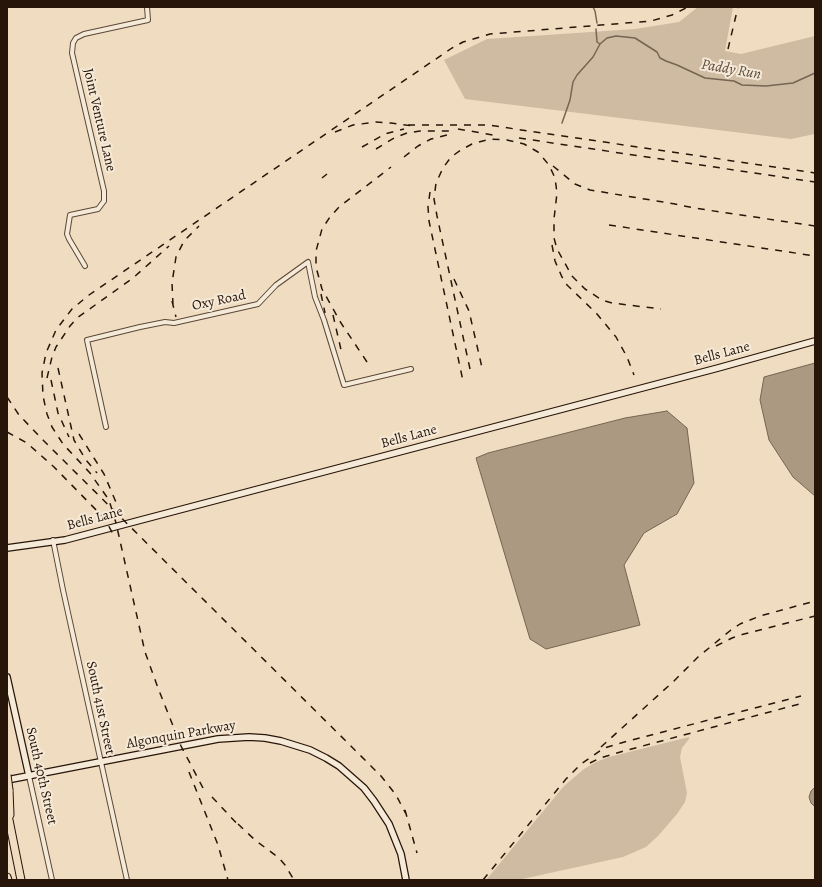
<!DOCTYPE html>
<html>
<head>
<meta charset="utf-8">
<style>
  body { margin:0 }
  #map { position:relative; width:822px; height:887px; overflow:hidden; background:#f0ddc1; font-family:Alegreya,serif }
  canvas { display:block }
  .frame { position:absolute; inset:0; border:8px solid #281509; pointer-events:none }
</style>
</head>
<body>
<div id="map">
<canvas width="822" height="887"></canvas>
<div class="frame"></div>
</div>
<script>
const ctx = document.querySelector('canvas').getContext('2d');
ctx.lineJoin = 'round';
function fillPath(path, color) { ctx.fillStyle = color; ctx.fill(path, 'evenodd'); }
const poly = rows => new Path2D(rows.map(r => 'M' + r).join(''));
function trace(path, color, width, dash) { ctx.strokeStyle = color; ctx.lineWidth = width; ctx.lineCap = dash ? 'butt' : 'round'; ctx.setLineDash(dash || []); ctx.stroke(path); }
function label(font, color, halo, rows, align = 'center') {
  ctx.font = font + ' Alegreya,serif'; ctx.lineWidth = 4; ctx.setLineDash([]); ctx.textBaseline = 'middle'; ctx.strokeStyle = halo; ctx.fillStyle = color; for (const [text, x, y, turn = 0] of rows) {
    ctx.save(); ctx.translate(x, y); ctx.rotate((+turn || 0) * Math.PI / 180); ctx.textAlign = isNaN(turn) ? turn : align; if (halo) ctx.strokeText(text, 0, 0); ctx.fillText(text, 0, 0); ctx.restore();
  }
}
const green = poly([
  [698,7,733,7,725,51,741,54,815,36,815,134,791,139,465,99,444,60,487,39,635,29,679,22],
  [689,737,689,739,682,748,680,757,687,793,685,802,677,814,659,835,646,847,623,857,518,880,486,880,564,786,584,769,596,762,609,757]
]);
const water = poly([
  [815,363,815,496,793,477,769,440,760,400,764,377,815,363],
  [667,411,687,428,694,483,677,514,644,533,624,565,640,625,546,649,530,639,476,458,488,453,625,418,667,411],
  [815,787,815,807,811,803,809,797,811,791,815,787]
]);
const stream = poly([
  [593,7,595,11,597,23],
  [596,29,597,42,600,44,607,38,616,36,635,38,657,52,660,58,666,61,677,65,705,78,734,81,742,85,766,86,793,83,815,73],
  [562,123,570,100,573,82,577,75,593,57,600,44]
]);
const street = poly([
  [85,266,69,239,67,234,70,215,98,209,104,201,104,191,72,53,73,43,76,38,84,34,148,20,147,7],
  [106,427,87,340,140,327,165,322,174,323,258,304,276,285,308,262,315,297,324,320,344,385,411,369],
  [53,540,63,590,127,880],
  [29,776,52,880]
]);
const secondary = poly([
  [7,548,65,540,718,368,815,341],
  [7,677,29,776],
  [7,780,218,739,249,737,265,738,281,741,310,750,326,758,339,766,364,788,374,801,389,824,401,854,406,880]
]);
const highway = poly([
  [9,790,10,815],
  [7,810,21,880],
  [7,877,8,880]
]);
const rail = poly([
  [728,49,738,7],
  [408,125,488,125,815,173],
  [458,129,499,136],
  [335,132,353,125,376,122,391,123,413,126],
  [519,138,815,182],
  [362,147,385,134,404,129],
  [376,149,394,138,407,133,420,131,452,131],
  [404,157,418,146,431,139,447,135],
  [553,166,575,184,590,190,675,204,694,208,815,226],
  [322,178,327,174],
  [430,192,428,207,429,221,463,381],
  [609,225,815,256],
  [552,245,555,261,562,277,567,285,597,314,616,337,627,357,634,375],
  [454,279,469,311,483,372],
  [321,294,325,313],
  [172,301,176,317],
  [173,305,172,283,176,257,184,241,199,226],
  [333,315,342,354],
  [367,362,341,323,322,289,316,267,316,251,322,229,330,217,339,207,391,167],
  [58,368,74,440,86,460,97,473],
  [470,369,437,216,434,199,436,183,443,168,451,157,461,150,472,144,490,139,507,140,524,144,538,152,549,165,555,178,557,193,554,219,554,238,557,249,572,276,585,289,602,300,612,303,661,309],
  [47,378,52,357,56,347,70,326,77,318,133,278,169,246],
  [51,380,58,413,69,437],
  [7,397,19,415,44,441,381,776,396,795,406,814],
  [7,432,27,443,54,467,105,519,115,538],
  [79,434,104,474,118,507],
  [716,646,732,638,744,634,815,616],
  [601,747,674,681,698,657,731,630,740,624,760,616,815,601],
  [590,763,600,758,624,751,803,703],
  [189,772,218,845,228,880],
  [203,788,181,746,158,688,145,652,116,523,109,500,90,473,63,444,52,427,47,414,43,396,42,373,46,353,56,330,72,309,89,295,452,48,463,42,490,34,651,21,672,15,688,7],
  [212,797,241,828],
  [405,810,417,853],
  [238,824,255,840,279,858,285,865,294,880],
  [483,880,566,779,581,764,604,748,628,741,801,696]
]);
const highwayBridge = poly([
  [7,775,9,790]
]);
const streetNames = [
  ["Joint Venture Lane",99,120,77],
  ["Oxy Road",219,301,-12],
  ["Bells Lane",722,354,-15],
  ["Bells Lane",409,437,-15],
  ["Bells Lane",95,519,-15],
  ["South 41st Street",100,708,78],
  ["Algonquin Parkway",181,735,-10],
  ["South 40th Street",41,776,77]
];
const waterNames = [
  ["Paddy Run",731,70,10]
];
fillPath(green, '#cebba2');
fillPath(water, '#ac9982');
trace(water, '#776452', 1);
trace(stream, '#776452', 1.5);
trace(street, '#5a4737', 6);
trace(secondary, '#281509', 8);
trace(highway, '#281509', 9);
trace(street, '#f5e9d7', 4);
trace(secondary, '#f5e9d7', 5.5);
trace(highway, '#f0ddc1', 7);
trace(rail, '#281509', 1.5, [7, 7]);
trace(highwayBridge, '#281509', 9, []);
trace(highwayBridge, '#f0ddc1', 7);
label('14px', '#281509', '#f5e9d7', streetNames);
label('italic 15px', '#5d4a39', '#f5e9d7', waterNames);
</script>
</body>
</html>
